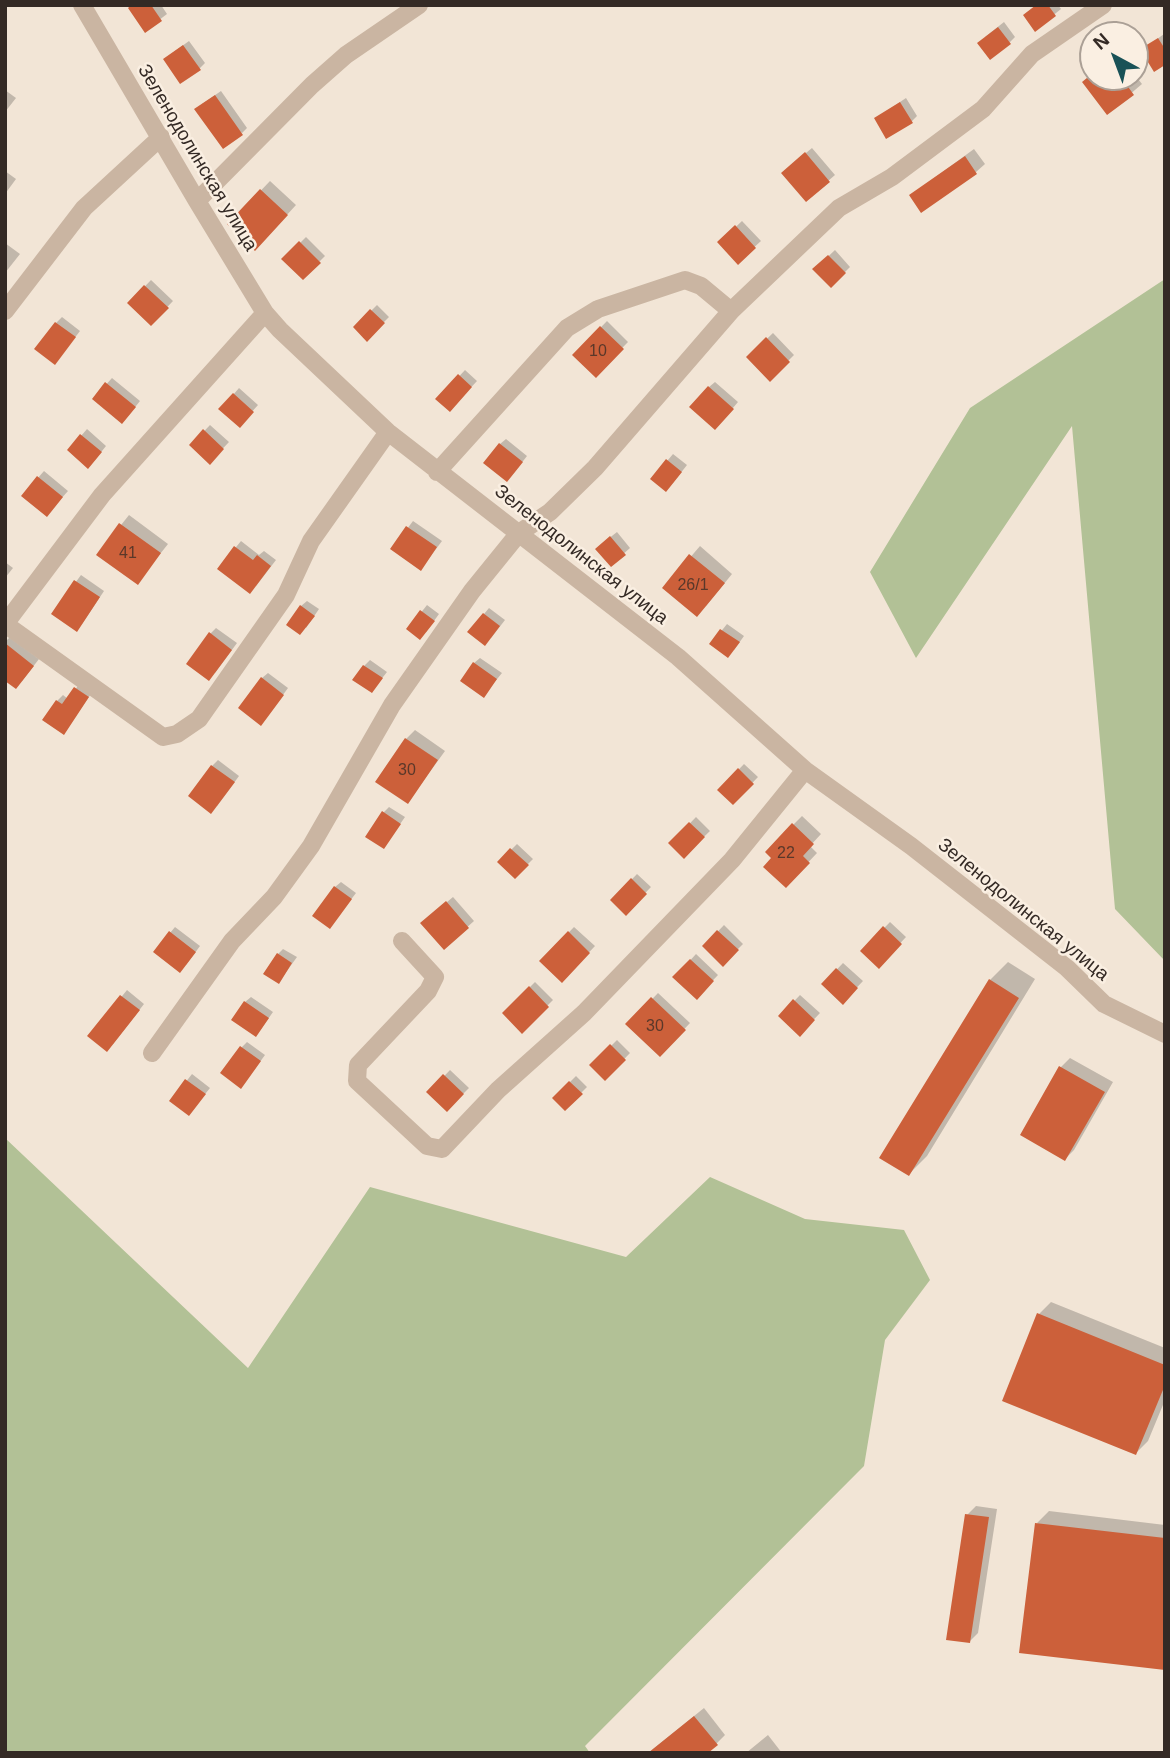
<!DOCTYPE html>
<html>
<head>
<meta charset="utf-8">
<style>
  body { margin:0 }
  #map { position:relative; width:1170px; height:1758px; overflow:hidden; background:#f2e5d6; font-family:Helvetica,sans-serif }
  canvas { display:block }
  .frame { position:absolute; inset:0; border:7px solid #342a25; pointer-events:none }
  .north { position:absolute; left:1079px; top:21px; width:70px; height:70px; box-sizing:border-box; background:#faefe2; border:2px solid #aba096; border-radius:50%; rotate:319deg; font-size:19px; font-weight:700; line-height:28px; text-align:center; color:#342a25 }
  .north::after { content:''; display:block; margin:auto; width:24px; height:32px; background:#195257; clip-path:polygon(50% 0,100% 100%,50% 72%,0 100%) }
</style>
</head>
<body>
<div id="map">
<canvas width="1170" height="1758"></canvas>
<div class="frame"></div>
<div class="north">N</div>
</div>
<script>
const ctx = document.querySelector('canvas').getContext('2d');
ctx.lineJoin = 'round';
function fillPath(path, color) { ctx.fillStyle = color; ctx.fill(path, 'evenodd'); }
const poly = rows => new Path2D(rows.map(r => 'M' + r).join(''));
function trace(path, color, width, dash) { ctx.strokeStyle = color; ctx.lineWidth = width; ctx.lineCap = dash ? 'butt' : 'round'; ctx.setLineDash(dash || []); ctx.stroke(path); }
function label(font, color, halo, rows, align = 'center') {
  ctx.font = font + ' Helvetica,sans-serif'; ctx.lineWidth = 5; ctx.setLineDash([]); ctx.textBaseline = 'middle'; ctx.strokeStyle = halo; ctx.fillStyle = color; for (const [text, x, y, turn = 0] of rows) {
    ctx.save(); ctx.translate(x, y); ctx.rotate((+turn || 0) * Math.PI / 180); ctx.textAlign = isNaN(turn) ? turn : align; if (halo) ctx.strokeText(text, 0, 0); ctx.fillText(text, 0, 0); ctx.restore();
  }
}
const green = poly([
  [1165,279,1165,961,1115,909,1072,426,916,658,870,572,970,408],
  [5,1138,248,1368,370,1187,626,1257,710,1177,805,1219,904,1230,930,1280,885,1340,864,1466,585,1746,590,1753,5,1753]
]);
const shadow = poly([
  [132,5,161,5,167,14,146,30],
  [1036,5,1058,5,1061,9,1036,29],
  [1004,22,1015,37,1010,42,985,37],
  [1164,34,1165,35,1165,63,1142,50],
  [189,41,205,63,199,69,171,54],
  [1093,73,1093,77,1135,75,1142,84,1108,113,1084,82],
  [5,90,16,98,5,112],
  [221,91,247,128,242,133,202,104],
  [906,98,917,116,911,122,876,118],
  [812,148,835,175,806,200,789,167],
  [974,149,985,164,976,172,911,195],
  [5,171,16,179,5,194],
  [270,181,296,205,264,240,229,224],
  [742,221,761,241,738,262,720,242],
  [306,237,325,256,303,278,284,259],
  [5,243,20,254,5,273],
  [835,250,850,267,831,286,815,269],
  [151,280,173,301,151,324,129,303],
  [377,305,389,317,367,339,355,327],
  [62,317,80,331,60,357,56,323],
  [607,321,628,342,596,375,574,355],
  [773,333,794,355,770,379,748,357],
  [465,370,477,381,450,410,438,399],
  [112,378,140,401,128,416,94,398],
  [715,382,738,402,721,422,709,387],
  [239,388,258,405,240,425,221,409],
  [210,425,229,442,210,462,191,445],
  [87,429,106,446,94,461,69,450],
  [506,439,527,456,513,474,500,444],
  [673,454,687,465,672,484,652,479],
  [44,471,68,491,52,509,23,495],
  [129,515,168,544,137,583,98,554],
  [413,521,442,541,421,569,392,549],
  [617,532,630,548,611,565,603,543],
  [241,541,259,555,264,551,276,560,256,586,219,568],
  [700,546,732,574,706,606,664,588],
  [5,562,13,568,5,578],
  [81,575,104,591,82,624,53,613],
  [307,601,319,609,306,628,301,606],
  [427,605,439,614,426,632,408,629],
  [489,608,505,620,491,638,484,614],
  [727,624,744,636,734,650,711,644],
  [216,628,237,643,215,673,210,634],
  [10,637,39,659,22,681,5,679,5,642],
  [480,658,502,673,484,695,474,663],
  [370,660,387,672,372,691,364,666],
  [268,673,288,688,266,718,262,678],
  [81,682,93,691,64,733,57,701,63,695,68,699],
  [415,730,445,751,408,802,406,739],
  [218,760,239,776,217,806,212,766],
  [744,764,758,777,733,803,719,790],
  [389,807,405,817,384,847,383,813],
  [802,816,821,834,810,846,817,853,786,886,793,825],
  [696,817,710,831,684,856,671,843],
  [517,844,533,859,515,877,499,862],
  [637,874,651,887,626,913,612,900],
  [341,882,356,893,330,927,335,887],
  [453,897,474,921,444,948,428,918],
  [890,922,906,937,879,966,862,951],
  [724,925,743,944,723,964,704,946],
  [175,927,200,946,186,965,170,933],
  [574,927,595,946,562,981,541,961],
  [283,949,297,957,279,982,278,954],
  [696,954,718,975,697,997,675,977],
  [1008,962,1035,979,927,1156,909,1174,990,980],
  [843,963,863,981,843,1002,823,984],
  [535,982,553,1000,522,1031,504,1013],
  [127,990,144,1004,113,1044,90,1036],
  [658,993,690,1023,660,1055,628,1024],
  [800,995,820,1013,800,1034,780,1016],
  [251,997,273,1012,261,1029,245,1002],
  [617,1040,630,1053,605,1079,592,1065],
  [247,1042,265,1055,246,1081,242,1047],
  [1070,1058,1113,1082,1074,1150,1065,1159,1022,1134,1061,1067],
  [450,1070,469,1088,447,1110,429,1092],
  [192,1074,210,1088,189,1114,171,1101],
  [576,1076,587,1087,565,1109,554,1098],
  [1051,1302,1165,1348,1165,1400,1148,1441,1136,1453,1039,1314],
  [976,1506,997,1509,978,1633,969,1642,967,1515],
  [1049,1511,1165,1525,1165,1669,1037,1523],
  [704,1708,725,1735,716,1744,705,1753,648,1753],
  [768,1735,782,1753,746,1753]
]);
const building = poly([
  [131,5,151,5,162,21,145,33,128,8],
  [1036,5,1048,5,1056,16,1035,32,1023,15],
  [998,27,1011,44,990,60,977,43],
  [1158,38,1165,49,1165,65,1154,72,1140,49],
  [183,45,201,70,180,84,163,59],
  [1093,73,1093,77,1121,77,1134,95,1107,115,1082,82],
  [215,95,243,135,223,149,194,109],
  [900,102,913,123,886,139,874,118],
  [805,152,830,182,806,202,781,173],
  [965,156,977,174,921,213,909,195],
  [260,189,288,215,255,251,227,224],
  [735,225,756,248,738,265,717,242],
  [299,241,321,263,303,280,281,259],
  [828,255,846,273,831,288,812,269],
  [144,285,169,308,151,326,127,303],
  [370,309,385,323,367,342,353,327],
  [55,322,76,337,55,365,34,349],
  [600,326,624,349,596,378,572,355],
  [766,337,790,362,770,382,746,357],
  [458,374,472,387,450,412,435,399],
  [105,382,136,407,122,424,92,399],
  [708,386,734,409,715,430,689,407],
  [233,393,254,412,240,428,218,409],
  [203,429,224,449,210,465,189,445],
  [80,434,102,452,88,469,67,450],
  [499,443,523,462,507,482,483,463],
  [666,459,682,472,666,492,650,479],
  [37,476,63,497,47,517,21,496],
  [119,523,161,553,138,585,96,555],
  [406,526,437,547,421,571,390,549],
  [610,536,626,555,611,567,595,549],
  [234,546,253,560,257,555,271,566,250,594,217,569],
  [689,554,725,583,697,617,662,588],
  [74,580,100,597,77,632,51,614],
  [300,605,315,616,300,635,286,625],
  [420,610,435,621,420,640,406,629],
  [483,613,500,626,485,646,467,632],
  [720,629,740,642,728,658,709,644],
  [209,632,232,650,209,681,186,664],
  [5,643,34,666,16,689,5,681],
  [473,662,497,679,484,698,460,681],
  [363,665,383,678,372,693,352,680],
  [261,677,284,695,261,726,238,708],
  [74,687,89,697,64,735,42,720,56,700,62,704],
  [405,738,438,760,408,804,375,782],
  [211,765,235,782,211,814,188,796],
  [738,768,754,784,733,805,717,790],
  [382,811,401,824,384,849,365,837],
  [689,822,705,837,684,859,668,843],
  [792,823,814,844,803,856,810,863,786,888,763,867,771,858,765,852],
  [510,848,529,865,515,879,497,862],
  [631,878,647,894,626,916,610,900],
  [334,886,352,899,330,929,312,916],
  [446,901,469,928,444,950,420,923],
  [883,926,902,944,879,969,860,951],
  [717,930,739,950,723,967,702,946],
  [169,931,196,952,180,973,153,952],
  [568,931,590,953,562,983,539,961],
  [277,953,292,963,279,984,263,974],
  [690,959,714,981,697,1000,672,977],
  [836,968,858,988,843,1005,821,984],
  [989,979,1019,998,909,1176,879,1158],
  [529,986,549,1007,522,1034,502,1013],
  [120,995,140,1010,107,1052,87,1036],
  [651,997,686,1030,660,1057,625,1024],
  [793,999,815,1020,800,1037,778,1016],
  [244,1001,269,1018,256,1037,231,1020],
  [610,1044,626,1060,605,1081,589,1065],
  [240,1046,261,1061,241,1089,220,1073],
  [1059,1066,1105,1092,1065,1161,1020,1135],
  [443,1074,464,1094,447,1112,426,1092],
  [185,1079,206,1094,189,1116,169,1101],
  [569,1081,583,1094,565,1111,552,1098],
  [1037,1313,1165,1365,1165,1385,1136,1455,1002,1401],
  [965,1514,989,1517,970,1643,946,1640],
  [1035,1523,1165,1538,1165,1670,1019,1653],
  [694,1716,718,1745,708,1753,648,1753]
]);
const minor = poly([
  [82,5,197,201,265,313,280,330,388,432,678,657,805,770,911,846,1067,968,1104,1004,1165,1034],
  [197,201,312,85,346,55,419,5],
  [5,311,84,208,161,137],
  [265,313,102,495,5,624,163,737,177,734,199,719,286,595,311,541,388,432],
  [437,472,567,328,598,309,685,280,701,286,731,311],
  [402,941,435,977,428,991,358,1065,357,1081,427,1146,442,1149,498,1090,584,1013,732,860,805,770],
  [152,1053,232,941,274,897,311,846,392,705,472,591,519,533,550,512,595,468,731,311,839,208,892,177,983,109,1032,54,1103,5]
]);
const numberNames = [
  ["10",598,352],
  ["41",128,554],
  ["26/1",693,586],
  ["30",407,771],
  ["22",786,854],
  ["30",655,1027]
];
const streetNames = [
  ["Зеленодолинская улица",197,158,59],
  ["Зеленодолинская улица",581,555,38],
  ["Зеленодолинская улица",1023,910,39]
];
fillPath(green, '#b2c196');
fillPath(shadow, '#0003');
fillPath(building, '#cc603a');
trace(minor, '#cab5a2', 18);
label('16px', '#5a382a', null, numberNames);
label('19px', '#342a25', '#faefe2', streetNames);
</script>
</body>
</html>
